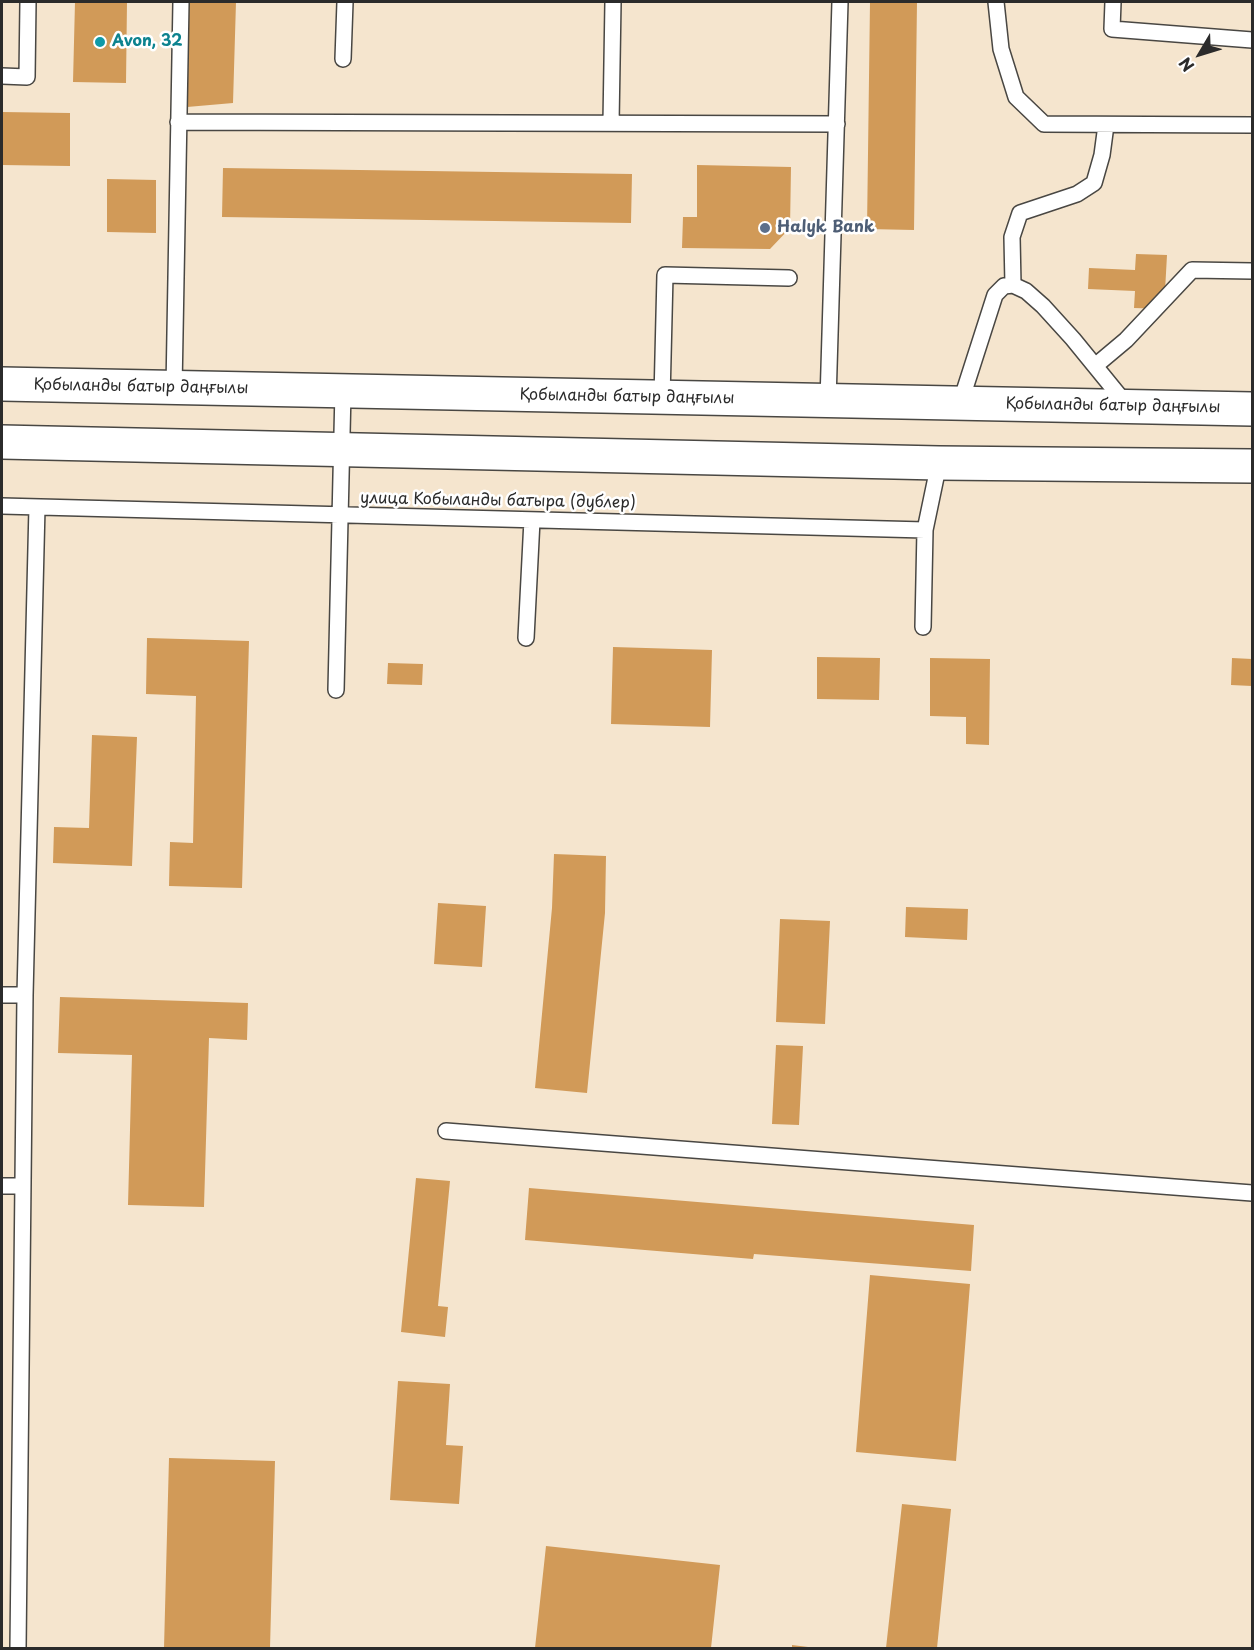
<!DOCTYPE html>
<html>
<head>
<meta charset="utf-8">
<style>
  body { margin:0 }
  #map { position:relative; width:1254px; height:1650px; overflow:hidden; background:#f5e5ce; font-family:"Playpen Sans",sans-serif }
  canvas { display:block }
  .frame { position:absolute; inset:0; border:3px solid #2b2b2b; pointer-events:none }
  .north { position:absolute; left:1170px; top:24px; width:60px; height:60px; -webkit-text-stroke:4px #fff; paint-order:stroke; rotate:232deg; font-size:16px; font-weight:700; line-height:24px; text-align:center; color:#2b2b2b }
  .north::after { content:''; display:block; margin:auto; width:21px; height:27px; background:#2b2b2b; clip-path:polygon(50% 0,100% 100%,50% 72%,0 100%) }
</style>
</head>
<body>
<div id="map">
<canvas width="1254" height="1650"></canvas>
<div class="frame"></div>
<div class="north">N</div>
</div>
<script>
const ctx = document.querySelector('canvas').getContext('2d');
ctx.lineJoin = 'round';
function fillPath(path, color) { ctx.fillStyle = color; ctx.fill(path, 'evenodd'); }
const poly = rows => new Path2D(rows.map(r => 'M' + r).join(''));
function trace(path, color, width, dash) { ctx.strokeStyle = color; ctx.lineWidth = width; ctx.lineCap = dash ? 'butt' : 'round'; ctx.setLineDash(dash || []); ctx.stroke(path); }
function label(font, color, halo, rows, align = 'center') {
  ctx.font = font + ' "Playpen Sans",sans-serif'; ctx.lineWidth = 5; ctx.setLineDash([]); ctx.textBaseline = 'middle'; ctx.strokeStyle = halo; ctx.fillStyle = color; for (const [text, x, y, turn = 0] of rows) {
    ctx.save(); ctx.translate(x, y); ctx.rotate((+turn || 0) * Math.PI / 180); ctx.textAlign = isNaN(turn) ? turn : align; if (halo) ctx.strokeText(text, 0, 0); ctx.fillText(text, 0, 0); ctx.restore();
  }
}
const building = poly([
  [75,2,127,2,126,83,73,82],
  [185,2,236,2,233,103,187,107],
  [870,2,917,2,914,230,867,229],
  [2,112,70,113,70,166,2,165],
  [697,165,791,167,790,228,770,249,682,248,683,217,697,217],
  [223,168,632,174,631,223,222,217],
  [107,179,156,180,156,233,107,232],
  [1136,254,1167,255,1164,309,1134,308,1135,291,1088,289,1089,268,1135,270],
  [147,638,249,641,242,888,169,886,170,842,193,843,196,696,146,694],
  [613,647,712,650,710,727,611,724],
  [817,657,880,658,879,700,817,699],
  [930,658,990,659,989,745,966,744,966,717,930,716],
  [1232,658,1252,659,1252,686,1231,685],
  [388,663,423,664,422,685,387,684],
  [92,735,137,737,132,866,53,863,54,827,89,828],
  [554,854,606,856,605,913,587,1093,535,1088,552,908],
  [438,903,486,906,482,967,434,964],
  [906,907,968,909,967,940,905,937],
  [780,919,830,921,825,1024,776,1022],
  [60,997,248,1003,247,1040,209,1038,204,1207,128,1205,132,1055,58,1053],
  [776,1045,803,1046,799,1125,772,1124],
  [416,1178,450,1181,438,1306,448,1307,445,1337,401,1332],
  [529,1188,974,1225,971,1271,754,1254,753,1259,525,1240],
  [870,1275,970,1284,956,1461,856,1452],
  [398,1381,450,1384,446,1445,463,1446,459,1504,390,1500],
  [169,1458,275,1461,270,1648,164,1648],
  [902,1504,951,1509,937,1648,886,1648],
  [546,1546,720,1565,711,1648,535,1648],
  [792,1645,808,1647,808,1648,792,1648]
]);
const lane = poly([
  [996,2,1001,49,1016,97,1044,124,1252,125],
  [1113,2,1112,29,1252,40],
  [343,59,345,2],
  [2,76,27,77,28,2],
  [178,122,837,124],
  [611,123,613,2],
  [1013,285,1026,291,1043,306,1073,339,1126,404],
  [1095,366,1126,340,1192,270,1252,271],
  [174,388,181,2],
  [662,398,665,275,789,278],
  [828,401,840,2],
  [960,404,995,295,1004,286,1013,285,1012,237,1020,213,1077,194,1094,183,1102,155,1106,125],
  [2,506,925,530,939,463],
  [923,627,925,530],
  [526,638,532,520],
  [336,690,343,391],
  [2,995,25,995],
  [446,1131,1252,1193],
  [2,1186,22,1186],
  [18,1648,25,995,37,507]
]);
const secondary = poly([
  [2,384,1252,409],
  [2,442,939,463,1252,466]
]);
const markers = [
  [100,42,6,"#0f9aa8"],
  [765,228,6,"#5c6f8a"]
];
const cultureNames = [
  ["Avon, 32",112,42]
];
const serviceNames = [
  ["Halyk Bank",777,228]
];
const streetNames = [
  ["Қобыланды батыр даңғылы",141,387,1],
  ["Қобыланды батыр даңғылы",627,397,1],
  ["Қобыланды батыр даңғылы",1113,406,1],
  ["улица Кобыланды батыра (дублер)",498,501,1]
];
fillPath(building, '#d19a58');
trace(lane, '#494743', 18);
trace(secondary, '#494743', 36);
trace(lane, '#fff', 15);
trace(secondary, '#fff', 33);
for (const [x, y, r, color] of markers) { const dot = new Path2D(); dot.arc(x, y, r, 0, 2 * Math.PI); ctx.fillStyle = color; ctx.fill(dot); trace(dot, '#fff', 2); }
label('bold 16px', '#0d838f', '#fff', cultureNames, 'left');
label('bold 16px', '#4e5e75', '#fff', serviceNames, 'left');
label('16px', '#2b2b2b', '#fff', streetNames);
</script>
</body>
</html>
